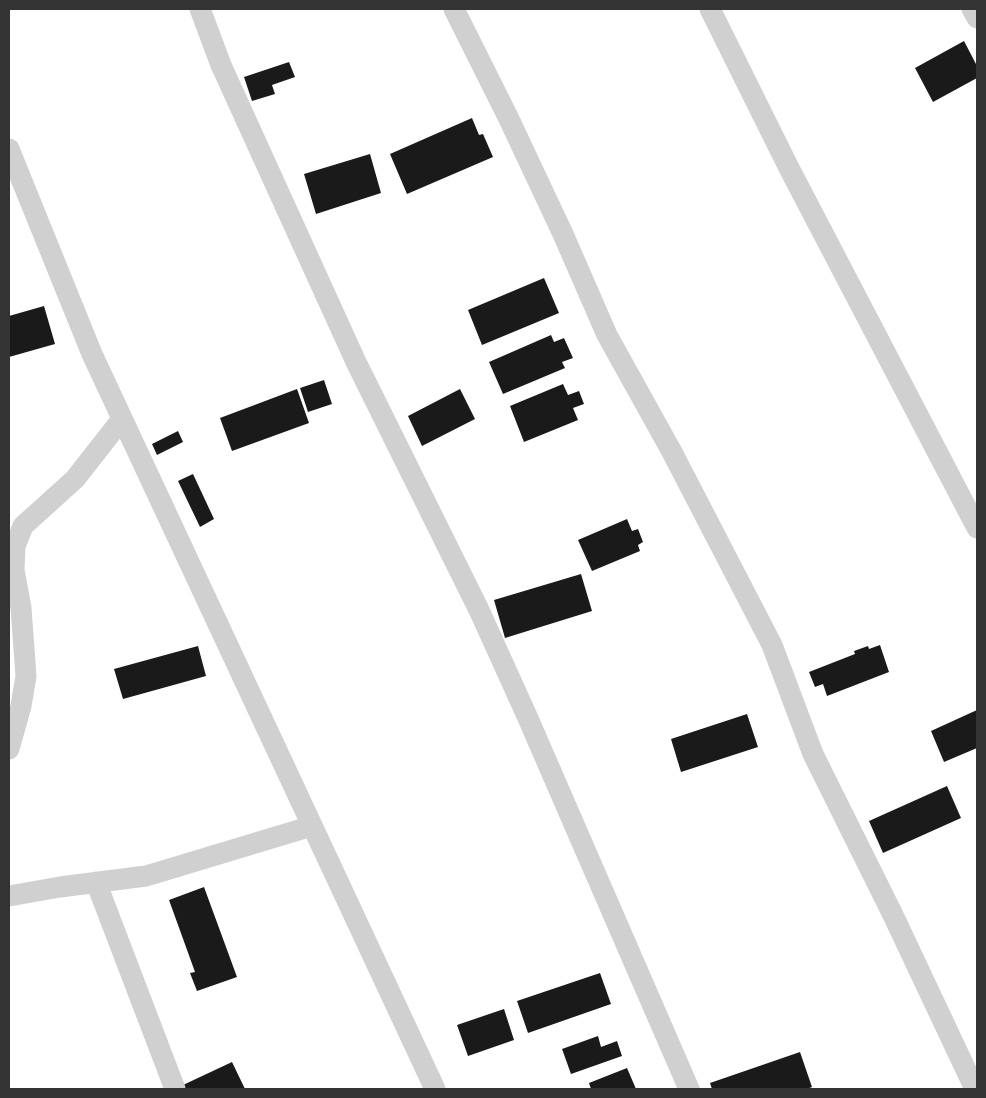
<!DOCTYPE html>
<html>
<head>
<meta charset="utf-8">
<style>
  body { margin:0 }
  #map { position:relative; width:986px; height:1098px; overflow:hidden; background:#fff; font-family:"Source Sans 3",sans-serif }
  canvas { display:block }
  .frame { position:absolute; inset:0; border:10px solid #333; pointer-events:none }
</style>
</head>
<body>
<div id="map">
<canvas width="986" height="1098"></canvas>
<div class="frame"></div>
</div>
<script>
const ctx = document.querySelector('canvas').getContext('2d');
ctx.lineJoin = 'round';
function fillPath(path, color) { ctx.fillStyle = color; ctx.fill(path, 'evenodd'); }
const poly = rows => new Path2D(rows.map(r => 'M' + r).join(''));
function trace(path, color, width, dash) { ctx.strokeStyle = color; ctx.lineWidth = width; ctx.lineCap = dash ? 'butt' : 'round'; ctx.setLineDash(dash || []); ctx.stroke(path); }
const building = poly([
  [964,41,977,66,977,78,933,102,915,68],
  [289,62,295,77,272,85,275,94,252,101,244,77],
  [472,118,479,135,483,134,493,157,407,194,390,154],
  [370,154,381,193,316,214,304,174],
  [544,278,559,313,482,345,468,310],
  [44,306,55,344,9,357,9,316],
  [551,335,554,342,564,338,573,358,562,362,565,368,503,394,489,362],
  [324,380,332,404,308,412,300,388],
  [563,384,568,395,579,391,584,404,573,408,578,420,524,442,510,406],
  [297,389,309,423,232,451,220,418],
  [460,389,475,419,422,446,408,416],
  [178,431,183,442,157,455,152,444],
  [193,474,214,519,200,527,178,481],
  [627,519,632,531,638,529,643,542,638,545,640,551,592,571,578,540],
  [581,574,592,611,505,638,494,600],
  [880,645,889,672,827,696,823,684,815,687,809,672,855,654,854,651,868,646,869,649],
  [198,646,206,676,123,699,114,669],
  [977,710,977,748,944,762,931,731],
  [747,714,758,747,681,772,671,739],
  [947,786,961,818,883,853,869,821],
  [204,887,237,977,197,991,190,973,195,972,169,900],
  [600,973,611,1004,528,1033,517,1001],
  [504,1009,514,1040,468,1056,457,1025],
  [598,1036,601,1047,617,1041,622,1056,571,1074,562,1049],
  [800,1052,812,1087,807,1089,712,1089,710,1083],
  [232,1062,245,1089,184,1089,183,1085],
  [627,1068,636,1089,591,1089,589,1083]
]);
const minor = poly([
  [200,9,221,65,356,362,479,610,527,716,689,1089],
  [454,9,508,117,563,234,607,335,672,452,772,645,813,754,893,915,975,1089],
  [710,9,789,168,977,528],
  [972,9,977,18],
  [9,149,92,354,435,1089],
  [9,749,21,706,26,676,21,608,14,570,15,546,23,526,75,479,122,419],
  [96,882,175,1089],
  [9,896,60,887,146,876,312,826]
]);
fillPath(building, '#1a1a1a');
trace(minor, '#d0d0d0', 21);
</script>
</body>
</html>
